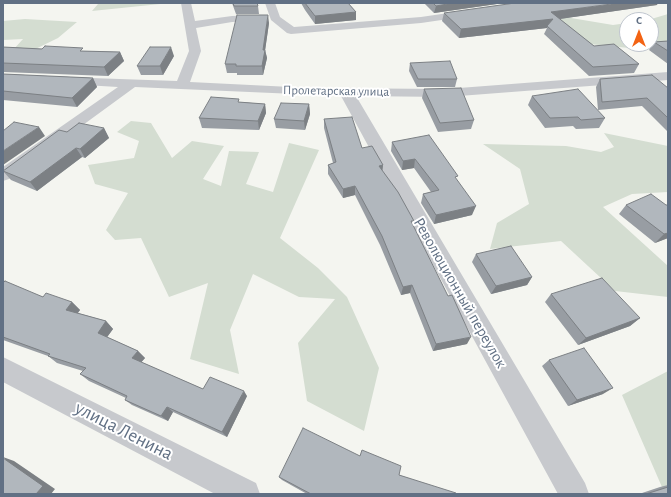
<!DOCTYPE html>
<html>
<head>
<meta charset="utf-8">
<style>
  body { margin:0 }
  #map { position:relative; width:671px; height:497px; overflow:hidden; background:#f4f5f0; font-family:"Alegreya Sans",sans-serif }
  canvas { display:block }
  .frame { position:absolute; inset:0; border:4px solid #617084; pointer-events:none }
  .north { position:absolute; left:619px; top:12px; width:40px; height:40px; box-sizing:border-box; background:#fff; border:1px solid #c0c6ce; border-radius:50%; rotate:0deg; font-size:11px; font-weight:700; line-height:16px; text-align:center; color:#617084 }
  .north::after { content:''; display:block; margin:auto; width:14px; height:18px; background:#f36313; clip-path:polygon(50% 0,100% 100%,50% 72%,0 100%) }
</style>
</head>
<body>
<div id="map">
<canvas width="671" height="497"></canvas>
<div class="frame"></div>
<div class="north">С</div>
</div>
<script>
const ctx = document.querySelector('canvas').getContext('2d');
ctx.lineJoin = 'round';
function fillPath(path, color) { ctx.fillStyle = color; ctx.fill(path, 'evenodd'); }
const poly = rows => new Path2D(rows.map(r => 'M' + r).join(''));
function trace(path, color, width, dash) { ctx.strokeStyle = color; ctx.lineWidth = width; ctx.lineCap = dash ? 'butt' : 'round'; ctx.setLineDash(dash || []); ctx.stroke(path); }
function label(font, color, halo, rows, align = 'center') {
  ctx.font = font + ' "Alegreya Sans",sans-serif'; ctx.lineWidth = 4; ctx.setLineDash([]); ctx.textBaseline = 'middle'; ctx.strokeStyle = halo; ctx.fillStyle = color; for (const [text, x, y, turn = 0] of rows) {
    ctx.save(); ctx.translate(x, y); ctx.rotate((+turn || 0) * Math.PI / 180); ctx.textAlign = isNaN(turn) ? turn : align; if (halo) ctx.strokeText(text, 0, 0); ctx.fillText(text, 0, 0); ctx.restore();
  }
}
const green = poly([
  [105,3,170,3,92,11,98,4],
  [668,14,668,44,629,48,579,43,553,15,613,25,627,23,627,44,651,44,651,20,648,20],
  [25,19,77,22,58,38,19,57,13,50,23,39,3,40,3,21],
  [131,121,151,123,172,158,192,141,224,146,203,179,221,186,229,151,259,152,246,184,273,192,289,143,319,150,280,238,318,268,347,297,379,368,364,431,307,401,298,343,335,299,299,297,253,274,230,330,239,374,190,359,208,283,169,297,141,238,115,240,106,230,128,193,95,184,88,165,134,158,139,141,117,132],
  [604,133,668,146,668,192,632,194,603,207,668,266,668,297,615,291,561,241,490,249,497,223,529,204,520,169,483,144,566,146,601,152,614,147],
  [668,371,668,494,665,494,622,395]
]);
const minor = poly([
  [181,3,191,3,195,21,232,16,263,15,268,18,263,21,232,22,196,28,201,51,190,82,311,88,446,89,668,72,668,80,446,97,356,96,585,483,589,494,558,494,341,96,135,87,9,179,3,181,3,167,118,87,67,84,62,83,60,80,62,77,177,81,189,51,181,3],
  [265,3,275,3,280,17,294,27,421,17,469,10,474,13,469,16,421,23,291,34,287,33,271,20,265,3],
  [3,357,256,483,260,494,215,494,3,382,3,357]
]);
const wall = poly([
  [232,3,257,3,258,6,259,14,236,14],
  [301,3,348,3,356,12,356,20,315,24,305,10],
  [424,3,504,3,434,13],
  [657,5,559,19,594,46,639,64,634,73,589,76,544,34,547,28,459,38,442,21,444,13],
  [269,23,265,50,267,58,263,75,237,75,237,73,227,73,225,64],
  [668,41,668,64,649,50,654,42],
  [3,47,84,51,120,52,124,61,108,76,3,72],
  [174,56,163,75,141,75,137,66],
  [410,63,457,79,455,87,417,87,409,71],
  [3,74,93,78,97,87,77,107,3,100],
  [600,79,668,88,668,132,642,106,598,110,596,87],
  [424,89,474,120,471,129,438,132,422,98],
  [532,96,605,118,599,128,576,129,573,126,545,128,528,105],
  [240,102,265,104,266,113,259,130,202,128,199,118],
  [309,104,310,114,305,130,276,128,274,119],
  [324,119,362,148,383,165,382,171,413,225,467,344,433,351,410,293,401,295,380,245,355,195,343,198,328,174,328,165,333,163,324,128],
  [104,128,109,138,85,158,82,157,37,191,11,180,3,171,67,132],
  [392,142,457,180,472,215,434,224,421,203,423,194,431,192,414,168,402,170,391,151],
  [626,205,668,205,668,238,655,243,619,214],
  [476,254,532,277,527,285,491,294,472,262],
  [3,283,43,297,72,302,80,310,78,313,106,321,113,329,107,337,138,351,145,358,141,362,203,389,247,396,227,437,173,412,168,421,132,405,125,400,126,398,89,381,80,374,83,371,57,363,48,356,3,340],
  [551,294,640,318,630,326,578,345,545,302],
  [549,360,603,394,568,406,542,366],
  [399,475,456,494,307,494,282,480,279,477],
  [668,485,668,494,639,494,660,487]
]);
const shadedWall = poly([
  [453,3,504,3,434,13,436,6],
  [619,3,658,3,657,5,553,20,547,26,547,28,459,38,461,29,551,12],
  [356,12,356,20,315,24,315,16],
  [268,15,269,23,265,51,265,50,267,58,263,75,262,66,263,50],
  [171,47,174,56,163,75,160,66],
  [120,52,124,61,108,76,104,67],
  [93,78,97,87,77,107,72,98],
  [265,104,266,113,259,130,258,121],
  [309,104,310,114,305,130,304,121],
  [39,127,45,136,3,165,3,151],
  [104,128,109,138,85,158,80,149],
  [76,148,82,157,37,191,30,182],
  [415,159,414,168,402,170,403,161],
  [383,165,382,174,379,166],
  [355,186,355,195,343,198,343,189],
  [476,206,472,215,434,224,436,215],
  [668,233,668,238,655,243,664,234],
  [532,277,527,285,491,294,496,286],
  [412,285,410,293,401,295,403,287],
  [72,302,80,310,74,317,66,310],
  [640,318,630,326,578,345,586,338],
  [106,321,113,329,105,340,98,333],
  [471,337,467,344,433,351,436,344],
  [138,351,145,358,139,365,132,358],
  [613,388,603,394,568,406,577,400],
  [244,391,247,396,227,437,222,432],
  [167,407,173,412,168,421,161,416],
  [3,457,14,461,55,489,51,494,36,494]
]);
const building = poly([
  [233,3,257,3,258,6,234,6,233,3],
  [305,3,348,3,356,12,315,16,305,3],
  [433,3,453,3,436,6,433,3],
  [515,3,619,3,551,12,594,46,614,44,639,64,593,67,547,26,553,19,461,29,444,13,515,3],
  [237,15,268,15,263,50,265,50,262,66,236,66,236,64,225,64,237,15],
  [668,41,668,51,654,42,668,41],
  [45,46,83,48,80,51,120,52,104,67,3,63,3,47,42,49,45,46],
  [150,47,171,47,160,66,137,66,150,47],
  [450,61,457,79,418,79,410,63,450,61],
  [3,74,93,78,72,98,3,91,3,74],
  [652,75,668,88,668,118,647,98,602,102,600,79,652,75],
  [461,88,474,120,440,123,424,89,461,88],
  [578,89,605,118,581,120,578,117,550,118,532,96,578,89],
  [211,97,239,99,238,102,265,104,258,121,199,118,211,97],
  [281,103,309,104,304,121,274,119,281,103],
  [352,117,362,148,372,146,383,165,379,166,398,192,414,221,411,221,448,296,452,295,471,337,436,344,412,285,403,287,382,236,355,186,343,189,328,165,336,162,324,119,352,117],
  [14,122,39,127,3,151,3,131,14,122],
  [79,123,104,128,80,149,76,148,30,182,3,171,59,130,67,132,79,123],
  [429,135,458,176,455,177,476,206,436,215,423,194,439,190,415,159,403,161,392,142,429,135],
  [651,194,666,205,668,205,668,233,664,234,626,205,651,194],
  [511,246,532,277,496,286,476,254,511,246],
  [602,278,640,318,586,338,551,294,602,278],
  [5,281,43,297,46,293,72,302,66,310,106,321,98,333,138,351,132,358,203,389,210,377,244,391,222,432,167,407,161,416,125,400,127,396,80,374,86,368,48,356,50,354,3,337,3,283,5,281],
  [584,348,613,388,577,400,549,360,584,348],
  [303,428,360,456,362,450,401,466,399,475,456,493,456,494,311,494,279,477,303,428],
  [3,458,43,486,36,494,3,494,3,458],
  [668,487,668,494,646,494,668,487]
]);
const farStreetnames = [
  ["Пролетарская улица",336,91,1]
];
const streetNames = [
  ["Революционный переулок",460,293,60]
];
const nearStreetnames = [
  ["улица Ленина",124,431,27]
];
fillPath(green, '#d4ddd1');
fillPath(minor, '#c7c9cd');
fillPath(wall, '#989da3');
fillPath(shadedWall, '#7c8084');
fillPath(building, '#b1b7bd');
trace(building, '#7c8084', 1);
label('13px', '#617084', '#fff', farStreetnames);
label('16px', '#617084', '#fff', streetNames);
label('19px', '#617084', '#fff', nearStreetnames);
</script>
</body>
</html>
